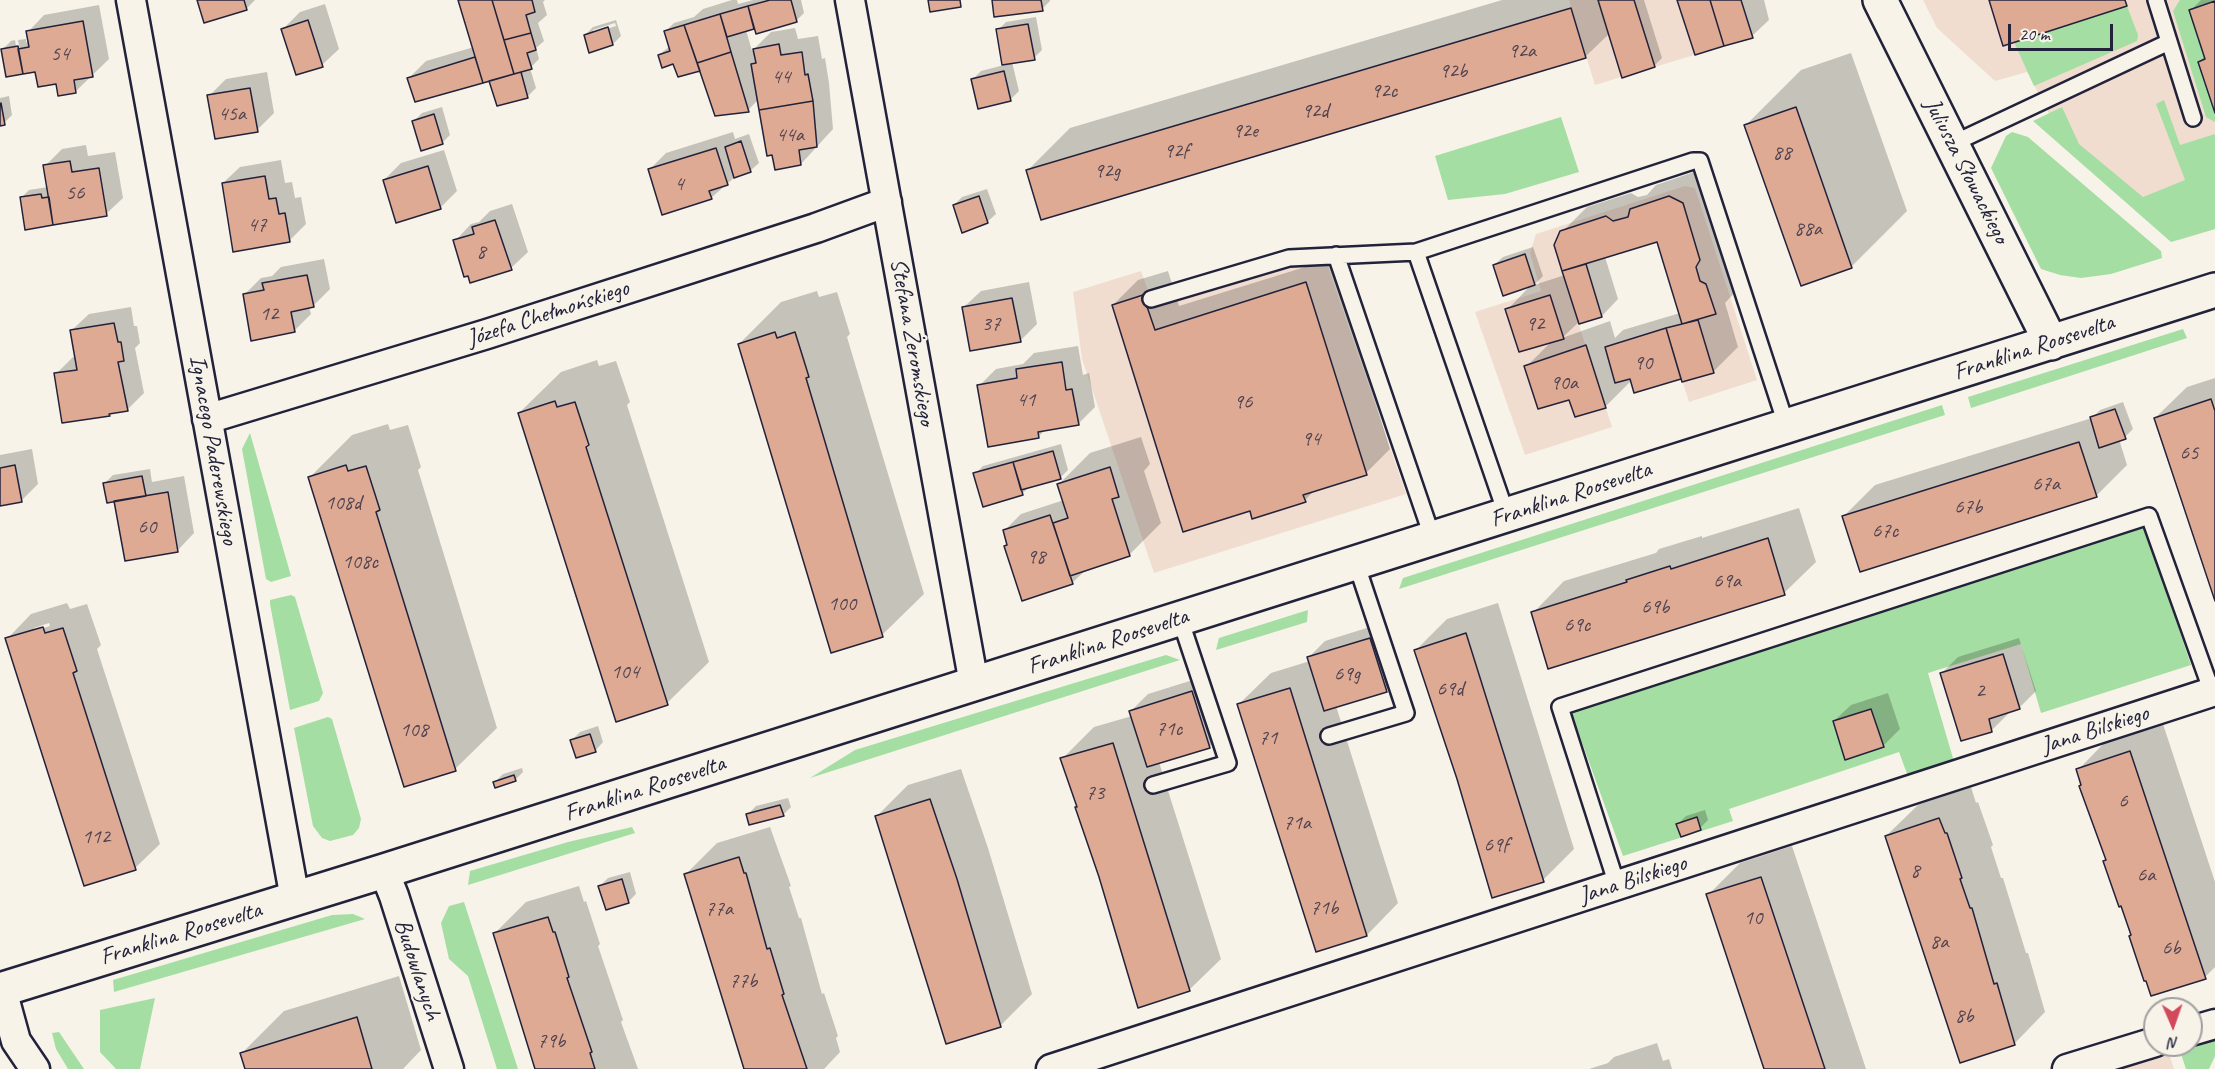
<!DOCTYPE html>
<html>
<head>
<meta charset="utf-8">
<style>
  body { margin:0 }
  #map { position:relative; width:2215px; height:1069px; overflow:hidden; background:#f7f3e8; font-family:Caveat,sans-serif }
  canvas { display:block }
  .north { position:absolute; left:2143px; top:997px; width:60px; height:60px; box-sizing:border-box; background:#f7f3e8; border:2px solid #a29fa3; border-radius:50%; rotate:178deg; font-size:16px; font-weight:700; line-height:24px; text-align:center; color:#22223b }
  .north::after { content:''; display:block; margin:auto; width:21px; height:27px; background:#d1495b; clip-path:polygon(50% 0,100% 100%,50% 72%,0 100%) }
  .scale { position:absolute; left:2008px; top:24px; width:105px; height:27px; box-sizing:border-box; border:3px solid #22223b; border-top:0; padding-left:8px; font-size:18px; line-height:21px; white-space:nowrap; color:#22223b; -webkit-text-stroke:4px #f7f3e8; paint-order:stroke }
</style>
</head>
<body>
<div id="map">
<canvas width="2215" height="1069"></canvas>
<div class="north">N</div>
<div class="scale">20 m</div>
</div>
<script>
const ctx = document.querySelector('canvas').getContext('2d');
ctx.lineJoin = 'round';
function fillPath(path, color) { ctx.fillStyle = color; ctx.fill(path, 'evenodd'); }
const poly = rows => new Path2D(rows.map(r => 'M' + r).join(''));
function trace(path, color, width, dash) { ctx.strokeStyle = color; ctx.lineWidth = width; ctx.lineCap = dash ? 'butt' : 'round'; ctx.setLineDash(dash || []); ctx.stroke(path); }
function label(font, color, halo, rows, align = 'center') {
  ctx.font = font + ' Caveat,sans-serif'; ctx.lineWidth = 4.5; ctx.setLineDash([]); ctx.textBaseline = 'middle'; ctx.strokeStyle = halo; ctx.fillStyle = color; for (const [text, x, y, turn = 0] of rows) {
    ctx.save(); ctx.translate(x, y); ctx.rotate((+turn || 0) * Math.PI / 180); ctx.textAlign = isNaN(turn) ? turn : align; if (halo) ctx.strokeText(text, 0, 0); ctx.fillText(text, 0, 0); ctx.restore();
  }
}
const built = poly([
  [1569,0,1710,0,1724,46,1595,85],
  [1923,0,2215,0,2215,229,2179,240,2062,138,2027,72,1995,81,1937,28],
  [1685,186,1695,188,1757,380,1689,402,1666,328,1682,324,1657,243,1586,264,1602,317,1579,325,1612,427,1525,455,1475,312,1541,291,1530,253,1536,234],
  [1327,264,1406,494,1154,573,1082,359,1073,292,1141,271,1153,305,1289,265],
  [2166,1045,2174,1069,2083,1069]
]);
const green = poly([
  [2180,0,2215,0,2189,10,2205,59,2198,62,2215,113,2215,122,2206,117,2173,11],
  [2127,6,2138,35,2137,41,2034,86,2014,42],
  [2164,100,2180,145,2215,134,2215,229,2171,242,2033,121,2062,107,2079,144,2143,197,2185,180,2156,104],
  [1561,117,1579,172,1505,194,1448,200,1435,156],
  [2012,132,2028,137,2161,251,2162,258,2111,274,2081,278,2060,275,2041,269,1991,168,2006,136],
  [2183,329,2187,338,1971,408,1968,397],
  [1942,405,1945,415,1399,589,1403,578],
  [250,433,291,576,271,582,266,579,242,449],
  [2144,526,2191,665,2041,713,2021,644,1928,673,1955,765,1909,779,1899,752,1729,809,1733,821,1623,856,1571,712],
  [291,595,295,597,323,693,319,701,290,710,270,604,270,600],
  [1308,610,1307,622,1216,650,1219,638],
  [1166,655,1180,660,810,778,855,750],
  [328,717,332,719,361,819,359,828,353,835,330,841,322,838,313,826,294,728],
  [632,827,635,833,468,885,470,871,568,842],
  [464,902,518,1069,497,1069,468,976,449,959,441,923,449,906],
  [353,914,365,919,114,992,113,980,332,915],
  [155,998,140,1069,116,1069,100,1052,100,1010],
  [59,1032,84,1069,68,1069,56,1049,52,1033],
  [2215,1039,2215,1056,2209,1069,2186,1069,2179,1048]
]);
const shadow = poly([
  [199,0,255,0,246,9],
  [460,0,545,0,543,2,547,15,538,23,544,41,536,48,539,59,530,68,536,88,528,96,495,78,416,100,409,78,426,61,474,47],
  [732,0,737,0,738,4,753,0,801,0,804,13,796,21,746,30,752,51,771,32,795,28,798,39,818,36,822,59,825,58,829,83,833,129,801,164,758,100,748,110,716,115,701,68,674,62,659,55,670,46,666,31,674,23,694,17,703,9],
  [993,0,1050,0,1050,1,1042,9],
  [1502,0,1644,0,1662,58,1654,66,1610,33,1585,57,1028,170,1070,128],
  [1679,0,1764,0,1769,20,1752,36],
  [2201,0,2215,0,2215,108,2199,62,2205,56,2190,11],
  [325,4,339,49,322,65,283,29,300,12],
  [99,5,109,59,76,91,59,94,57,82,3,49,11,41,15,40,17,52,20,50,18,40,26,39,26,43,29,40,28,32,44,15],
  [1036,17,1042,50,1034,58,1012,62,1019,91,1011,99,973,79,981,71,1004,65,998,30,1006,22],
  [616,20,621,36,613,44,585,35,593,27],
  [615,23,616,26,593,33,593,30],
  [1851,53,1907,211,1852,266,1802,284,1746,125,1801,70],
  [267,72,274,113,257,130,209,96,226,79],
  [9,96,12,115,4,123,0,124,0,98],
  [442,107,450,135,442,143,414,121,422,113],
  [733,132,735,139,749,134,759,163,750,171,735,177,711,198,649,170,666,153],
  [86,145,88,156,115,152,123,198,106,214,21,198,29,190,48,187,45,166,62,149],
  [444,150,457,191,440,208,384,180,401,163],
  [281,160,285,183,292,182,295,198,301,197,306,224,289,241,223,183,240,167],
  [1694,172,1707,178,1739,288,1725,303,1738,347,1713,372,1682,377,1635,391,1632,380,1605,407,1570,398,1526,367,1552,341,1507,310,1532,284,1494,265,1503,257,1533,247,1543,276,1534,285,1565,275,1556,245,1562,232,1587,207,1631,193,1638,197,1647,195,1656,185],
  [1658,241,1680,313,1623,330,1615,338,1610,321,1562,338,1580,321,1602,316,1618,299,1605,257],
  [987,189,996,214,987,222,954,205,962,197],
  [512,204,528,252,511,268,455,241,471,224,479,222,490,211],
  [324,259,330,289,313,306,309,307,311,314,294,331,244,295,261,278,272,276,281,267],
  [1331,259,1390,449,1366,473,1316,489,1305,500,1251,509,1113,305,1138,280,1168,271,1179,306],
  [1029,282,1037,324,1020,341,964,307,981,291],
  [817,291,819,297,837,292,850,334,847,337,924,594,882,635,739,344,781,302],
  [131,307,134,326,137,326,140,343,135,348,144,393,127,410,112,412,109,415,56,374,73,357,76,357,72,330,89,314],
  [1078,346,1083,375,1089,373,1095,407,1078,424,1046,429,1038,437,979,386,996,369,1023,364,1034,353],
  [597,360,599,366,616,361,630,402,627,405,709,662,667,703,519,413,561,372],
  [2215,378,2215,596,2155,418,2187,387],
  [2123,402,2133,429,2125,437,2119,439,2127,465,2096,496,1844,516,1875,485,2092,418,2100,410],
  [388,424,390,430,408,425,421,467,418,470,497,728,455,769,310,477,352,435],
  [1141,437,1150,464,1144,471,1161,523,1129,555,1087,569,1072,583,1009,544,1004,531,1021,514,1064,500,1059,484,1090,453],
  [1061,444,1068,470,1060,478,1030,486,1022,494,975,474,983,466],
  [32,449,38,484,22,500,0,505,0,455],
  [150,469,152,482,184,476,194,533,178,550,116,500,105,483,113,475],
  [1799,508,1816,562,1784,593,1533,613,1564,581,1656,553,1659,549,1702,536,1702,538],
  [67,603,70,609,87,604,101,645,97,649,160,844,135,868,7,639,31,614],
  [49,623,50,626,34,631,34,628],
  [1498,603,1574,849,1543,880,1458,779,1416,650,1447,619],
  [1386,622,1403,674,1386,690,1336,706,1398,903,1367,935,1317,950,1239,704,1271,673,1310,661,1309,657,1325,641],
  [2019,638,2036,691,2019,708,2007,712,2008,714,1991,731,1942,673,1958,657],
  [1209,675,1226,730,1209,747,1159,762,1221,959,1189,990,1098,875,1077,808,1078,806,1062,759,1094,727,1132,716,1131,711,1148,694],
  [1888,693,1900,729,1883,746,1834,721,1851,705],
  [2162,721,2215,882,2215,967,2205,977,2107,859,2078,770,2109,738],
  [598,726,603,742,595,751,572,740,580,732],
  [522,768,523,772,515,780,495,782,503,774],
  [961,769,988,848,1032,994,1000,1026,877,816,908,785],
  [1971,787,1976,803,1978,802,1993,845,1991,847,2001,878,2003,878,2026,953,2028,953,2045,1012,2014,1044,1886,836,1918,805],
  [788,798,791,807,783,815,747,815,756,806],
  [1705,810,1708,820,1700,828,1678,824,1686,816],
  [770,827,791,886,789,887,799,918,801,918,822,994,824,993,838,1036,836,1038,840,1052,824,1069,746,1069,685,875,717,843],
  [1792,846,1866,1069,1766,1069,1708,895,1740,863],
  [630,872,636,894,628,902,600,886,608,878],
  [579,886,584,902,586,901,600,944,598,946,623,1020,621,1022,638,1069,537,1069,494,934,526,902],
  [399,976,421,1050,403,1069,247,1069,242,1053,284,1011],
  [1657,1043,1663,1061,1669,1059,1672,1069,1589,1069,1608,1063,1614,1057]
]);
const building = poly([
  [197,0,244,0,247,10,204,23,197,0],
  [458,0,492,0,514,74,483,83,458,0],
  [492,0,532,0,535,12,526,15,531,33,504,40,492,0],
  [770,0,791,0,797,22,756,34,748,6,770,0],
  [928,0,960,0,961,7,930,12,928,0],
  [992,0,1041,0,1043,11,994,17,992,0],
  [1598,0,1634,0,1655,67,1622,78,1598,0],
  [1677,0,1710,0,1724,46,1695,55,1677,0],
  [1710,0,1741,0,1753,38,1724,46,1710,0],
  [1989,0,2125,0,2127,6,2003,46,1989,0],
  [2215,1,2215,113,2198,62,2205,59,2189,10,2215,1],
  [748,6,754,29,727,37,720,14,748,6],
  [1571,8,1586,58,1041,220,1026,170,1571,8],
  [720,14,731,52,697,63,684,25,720,14],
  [308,20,323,67,296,75,281,29,308,20],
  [83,21,93,77,74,80,76,93,58,96,56,84,38,87,35,72,23,74,18,49,29,47,26,31,83,21],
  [1028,24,1035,60,1002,65,996,29,1028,24],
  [684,25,700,71,678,77,673,64,662,68,658,55,670,51,664,31,684,25],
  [608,27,613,45,589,53,584,35,608,27],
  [531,33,536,50,527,53,532,69,514,74,504,40,531,33],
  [779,44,781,55,802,52,805,75,808,74,813,101,759,110,751,64,756,63,753,49,779,44],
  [18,46,23,74,6,77,1,49,18,46],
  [731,52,749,112,715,116,697,63,731,52],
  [475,57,483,83,415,102,407,78,475,57],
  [1004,71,1011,101,978,109,971,79,1004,71],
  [521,72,528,98,497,106,489,81,521,72],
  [250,88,258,132,215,139,207,95,250,88],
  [813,101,817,147,799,150,801,165,775,170,772,155,767,156,759,110,813,101],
  [1,103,5,125,0,126,0,104,1,103],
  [1796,107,1852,268,1801,286,1744,125,1796,107],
  [434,114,443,144,421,151,412,121,434,114],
  [741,141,751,172,734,178,725,147,741,141],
  [716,148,728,185,709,191,712,199,662,215,648,169,716,148],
  [70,161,72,172,99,168,107,216,53,225,43,165,70,161],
  [428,166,441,209,396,223,383,180,428,166],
  [265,176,269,199,276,198,279,214,285,213,290,242,233,252,222,183,265,176],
  [41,194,42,198,49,197,53,225,25,230,20,197,41,194],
  [979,196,988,223,962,233,953,205,979,196],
  [1669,196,1683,203,1700,260,1696,267,1700,281,1706,284,1716,314,1682,324,1657,242,1562,271,1554,245,1560,231,1606,216,1613,221,1628,217,1630,209,1669,196],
  [495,220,512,270,470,283,468,276,464,277,453,240,474,234,472,227,495,220],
  [1525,254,1535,285,1503,296,1493,265,1525,254],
  [1586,264,1602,317,1579,324,1562,271,1586,264],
  [307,275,314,307,291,312,295,332,251,341,243,294,264,290,262,283,307,275],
  [1306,282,1367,475,1303,495,1306,502,1252,519,1250,511,1183,532,1112,305,1143,295,1155,330,1306,282],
  [1550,295,1564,339,1519,352,1505,309,1550,295],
  [1012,298,1021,342,970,351,962,307,1012,298],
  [1698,320,1714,373,1682,382,1666,328,1698,320],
  [114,323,118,342,121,342,124,361,118,362,128,411,109,414,110,416,62,423,54,373,77,370,70,330,114,323],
  [1666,328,1681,379,1634,393,1630,379,1615,383,1605,347,1666,328],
  [775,332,777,338,795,332,809,377,806,378,883,637,831,653,738,344,775,332],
  [1586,345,1606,408,1575,417,1569,400,1538,409,1524,366,1586,345],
  [1062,362,1066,390,1072,389,1079,425,1038,432,1039,438,988,447,977,385,1017,378,1016,369,1062,362],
  [2211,399,2215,411,2215,601,2154,418,2211,399],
  [555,401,557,407,575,402,589,445,586,447,668,705,616,722,518,413,555,401],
  [2115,409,2126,439,2099,448,2090,417,2115,409],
  [2079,442,2097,497,1860,572,1842,516,2079,442],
  [1053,451,1061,479,1021,490,1013,462,1053,451],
  [1013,462,1023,495,983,507,973,473,1013,462],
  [15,465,22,502,0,506,0,468,15,465],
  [346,465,348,471,366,466,380,510,376,512,456,771,404,787,308,477,346,465],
  [1110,467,1119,497,1112,499,1130,556,1070,576,1053,523,1068,518,1057,484,1110,467],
  [142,476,146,496,107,503,103,483,142,476],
  [168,492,178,552,125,561,114,501,168,492],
  [1050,515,1073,584,1022,601,1004,546,1007,545,1003,530,1050,515],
  [1768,538,1785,595,1548,669,1531,612,1627,582,1626,580,1670,566,1671,569,1768,538],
  [43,627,45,633,63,628,77,671,73,673,136,870,84,886,5,638,43,627],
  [1466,633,1544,882,1492,898,1457,779,1414,650,1466,633],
  [1370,638,1387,692,1324,711,1307,657,1370,638],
  [2003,654,2020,709,1989,719,1992,732,1961,741,1940,673,2003,654],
  [1290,688,1367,936,1316,952,1237,704,1290,688],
  [1192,691,1210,748,1147,767,1129,711,1192,691],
  [1871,709,1884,747,1845,760,1833,721,1871,709],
  [590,734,596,752,576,758,570,740,590,734],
  [1113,743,1190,991,1138,1008,1099,877,1075,807,1077,807,1060,758,1113,743],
  [2130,751,2206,979,2151,996,2146,981,2144,981,2129,936,2131,935,2121,906,2119,907,2103,861,2106,860,2079,786,2081,785,2076,769,2130,751],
  [514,775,516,781,495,788,493,782,514,775],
  [930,799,957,879,1001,1027,946,1044,875,816,930,799],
  [780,805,784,816,749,825,746,814,780,805],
  [1697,817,1701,830,1681,837,1676,824,1697,817],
  [1939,818,1945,833,1947,833,1962,878,1960,879,1970,908,1972,908,1994,984,1997,983,2015,1045,1960,1063,1885,836,1939,818],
  [739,857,744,873,746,873,767,949,770,948,784,994,782,995,807,1069,744,1069,684,874,739,857],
  [1761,877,1825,1069,1764,1069,1706,894,1761,877],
  [622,879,629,903,606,910,598,886,622,879],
  [548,917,553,932,555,932,569,977,567,978,592,1052,590,1053,595,1069,535,1069,493,933,548,917],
  [357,1017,372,1069,245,1069,240,1053,357,1017]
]);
const lane = poly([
  [2156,0,2193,118],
  [1952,144,2169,42],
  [1416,252,1507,516],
  [1336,255,1433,539],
  [1151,299,1289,258,1416,252,1693,161,1700,161,1787,427],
  [1329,736,1406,713,1356,563],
  [1153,785,1228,763,1180,619],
  [1617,885,1560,707,2149,516,2212,692]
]);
const street = poly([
  [131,0,295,899],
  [850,0,974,684],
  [207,419,487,334,816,228,887,202],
  [384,871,394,896,449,1069],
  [2,990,16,1041,35,1069],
  [2191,1031,2215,1024],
  [1051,1069,2215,691],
  [2067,1069,2155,1042]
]);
const secondary = poly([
  [1880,0,2051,343],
  [0,990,384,871,2215,290]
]);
const numberNames = [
  ["92a",1522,51],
  ["54",60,54],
  ["92b",1453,71],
  ["44",781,77],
  ["92c",1384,91],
  ["92d",1315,111],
  ["45a",232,114],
  ["92e",1245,131],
  ["44a",790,135],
  ["92f",1176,151],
  ["88",1782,153],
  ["92g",1107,171],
  ["4",679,184],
  ["56",75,193],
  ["47",257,225],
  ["88a",1808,229],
  ["8",481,252],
  ["12",269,314],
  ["37",991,324],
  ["92",1535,324],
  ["90",1643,363],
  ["90a",1564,383],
  ["41",1026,400],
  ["96",1243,402],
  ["94",1311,439],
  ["65",2189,453],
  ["67a",2046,484],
  ["108d",343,503],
  ["67b",1968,507],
  ["60",147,527],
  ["67c",1885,531],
  ["98",1036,557],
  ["108c",360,562],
  ["69a",1727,581],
  ["100",842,604],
  ["69b",1655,607],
  ["69c",1577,625],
  ["104",625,672],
  ["69g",1347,674],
  ["69d",1450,689],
  ["2",1980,691],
  ["71c",1169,729],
  ["108",414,730],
  ["71",1268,738],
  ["73",1095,793],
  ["6",2123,801],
  ["71a",1297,823],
  ["112",96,837],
  ["69f",1496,845],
  ["8",1915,871],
  ["6a",2146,875],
  ["71b",1324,908],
  ["77a",719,909],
  ["10",1753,918],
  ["8a",1939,942],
  ["6b",2171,948],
  ["77b",743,981],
  ["8b",1964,1016],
  ["79b",551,1041]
];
const streetNames = [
  ["Juliusza Słowackiego",1966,171,63],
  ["Józefa Chełmońskiego",548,314,-18],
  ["Stefana Żeromskiego",912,342,80],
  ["Franklina Roosevelta",2034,348,-18],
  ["Ignacego Paderewskiego",213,450,80],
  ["Franklina Roosevelta",1571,495,-18],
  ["Franklina Roosevelta",1108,642,-18],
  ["Jana Bilskiego",2095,730,-18],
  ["Franklina Roosevelta",645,789,-18],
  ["Jana Bilskiego",1633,880,-18],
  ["Franklina Roosevelta",181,934,-17],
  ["Budowlanych",417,970,72]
];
fillPath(built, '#f0ddcf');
fillPath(green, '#a5dea2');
fillPath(shadow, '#0003');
fillPath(building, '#dfaa94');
trace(building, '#22223b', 1.5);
trace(lane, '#22223b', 20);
trace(street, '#22223b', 33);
trace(secondary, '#22223b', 38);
trace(lane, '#f7f3e8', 15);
trace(street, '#f7f3e8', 28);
trace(secondary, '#f7f3e8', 33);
label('21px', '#514451', null, numberNames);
label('24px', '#22223b', '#f7f3e8', streetNames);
</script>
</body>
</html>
